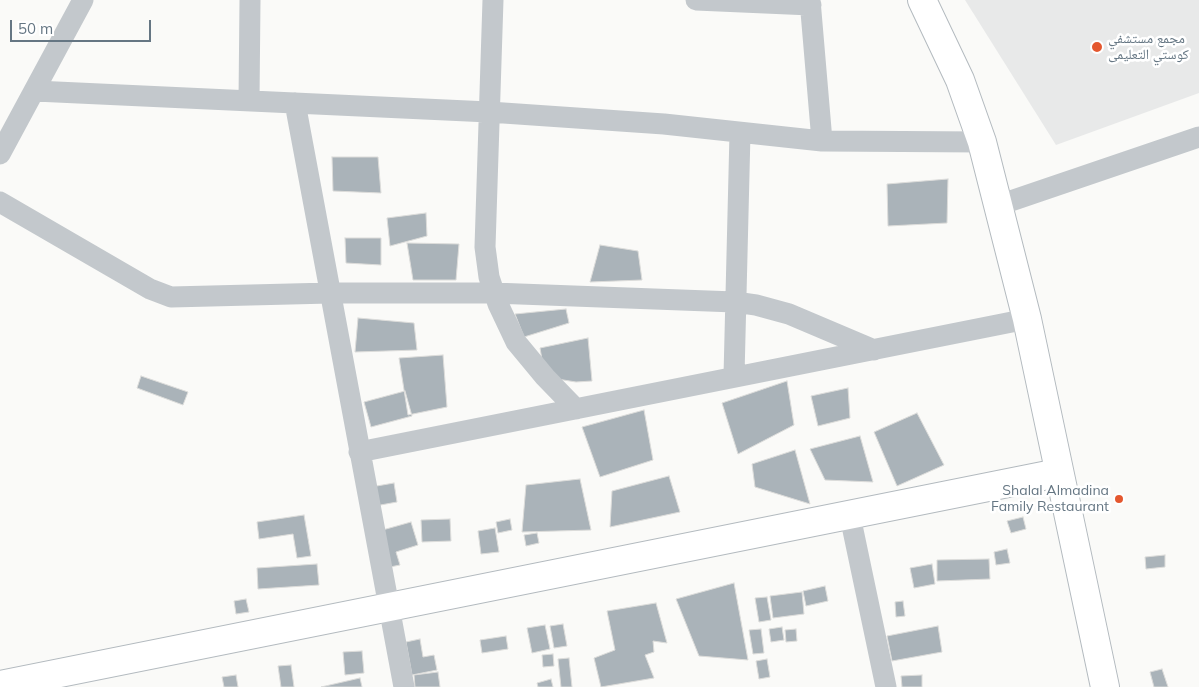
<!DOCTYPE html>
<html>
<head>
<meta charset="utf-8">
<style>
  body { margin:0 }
  #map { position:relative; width:1199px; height:687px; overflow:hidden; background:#fafaf8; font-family:Mulish,sans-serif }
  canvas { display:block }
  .scale { position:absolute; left:10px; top:20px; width:141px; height:22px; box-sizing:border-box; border:2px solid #657683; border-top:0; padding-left:6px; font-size:15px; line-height:18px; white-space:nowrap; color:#657683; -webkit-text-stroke:4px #fff; paint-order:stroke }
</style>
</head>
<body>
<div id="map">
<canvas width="1199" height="687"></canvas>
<div class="scale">50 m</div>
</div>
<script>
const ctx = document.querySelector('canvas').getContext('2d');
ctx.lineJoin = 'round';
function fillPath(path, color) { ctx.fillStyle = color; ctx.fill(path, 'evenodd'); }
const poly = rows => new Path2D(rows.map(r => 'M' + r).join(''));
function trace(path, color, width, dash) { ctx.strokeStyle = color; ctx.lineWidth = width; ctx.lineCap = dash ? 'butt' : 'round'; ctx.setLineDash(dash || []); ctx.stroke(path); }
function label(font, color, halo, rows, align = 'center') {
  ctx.font = font + ' Mulish,"Noto Naskh Arabic",sans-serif'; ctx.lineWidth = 5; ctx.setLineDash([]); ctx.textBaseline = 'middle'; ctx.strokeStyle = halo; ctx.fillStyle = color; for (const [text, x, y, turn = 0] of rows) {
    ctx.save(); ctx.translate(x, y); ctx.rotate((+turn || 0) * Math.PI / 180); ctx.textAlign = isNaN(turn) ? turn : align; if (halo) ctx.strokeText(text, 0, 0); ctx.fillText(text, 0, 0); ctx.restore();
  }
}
const built = poly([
  [965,0,1199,0,1199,93,1056,145]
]);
const building = poly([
  [332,157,378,157,381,193,333,191,332,157],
  [948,179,947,223,888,226,887,184,948,179],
  [426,213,427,236,390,246,387,218,426,213],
  [345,238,381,238,381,265,346,263,345,238],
  [407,243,459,244,456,280,413,280,407,243],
  [600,245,638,251,642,280,590,282,600,245],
  [566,309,569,323,524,337,515,314,566,309],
  [358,318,414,323,417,350,355,352,358,318],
  [588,338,592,381,576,382,545,377,540,348,588,338],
  [443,355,447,407,408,415,399,358,443,355],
  [141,376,188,392,183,405,137,388,141,376],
  [787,381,794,425,738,454,722,403,787,381],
  [848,388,850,418,818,426,811,396,848,388],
  [405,391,412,416,371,427,364,402,405,391],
  [644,410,653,460,600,477,582,427,644,410],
  [917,413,944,465,897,486,874,432,917,413],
  [860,436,873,482,825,480,810,449,860,436],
  [795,450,810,504,755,487,752,464,795,450],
  [669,476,680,512,610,527,612,491,669,476],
  [580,479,591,530,522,532,526,485,580,479],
  [394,483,397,502,375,506,371,487,394,483],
  [304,515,311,556,297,558,293,534,259,539,257,522,304,515],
  [1023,517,1026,529,1011,533,1007,521,1023,517],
  [450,519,451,541,422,542,421,520,450,519],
  [510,519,512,530,498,533,496,522,510,519],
  [411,522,418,545,396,552,400,565,390,567,379,531,411,522],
  [495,528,499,552,481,554,478,531,495,528],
  [537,533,539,543,526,546,524,535,537,533],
  [1007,549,1010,563,996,565,994,552,1007,549],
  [1165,555,1165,567,1146,569,1145,557,1165,555],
  [989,559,990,579,937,581,937,560,989,559],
  [317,564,319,585,258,589,257,568,317,564],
  [932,564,935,584,914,588,910,568,932,564],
  [734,583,748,660,699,656,676,599,734,583],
  [825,586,828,601,806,606,803,591,825,586],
  [802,592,804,614,773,618,770,596,802,592],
  [767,597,771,620,759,622,755,598,767,597],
  [246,599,249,612,236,614,234,601,246,599],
  [903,601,905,616,896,617,895,602,903,601],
  [656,603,667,643,653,641,654,652,645,655,654,678,601,687,594,658,615,650,607,611,656,603],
  [563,624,567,646,554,648,550,626,563,624],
  [545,625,550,649,532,653,527,628,545,625],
  [938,626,942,652,892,661,887,636,938,626],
  [782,627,784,640,771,642,769,629,782,627],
  [761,629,764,653,753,654,749,630,761,629],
  [796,629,797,641,786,642,785,630,796,629],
  [506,636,508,649,482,653,480,640,506,636],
  [420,639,423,657,434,655,437,670,412,675,406,642,420,639],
  [362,651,364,673,345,675,343,652,362,651],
  [553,654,554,666,543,667,542,655,553,654],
  [569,658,572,687,561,687,558,659,569,658],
  [767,659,770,677,759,679,756,661,767,659],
  [291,665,294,687,281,687,278,666,291,665],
  [1162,669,1168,687,1154,687,1150,672,1162,669],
  [438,672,440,687,415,687,414,675,438,672],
  [236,675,238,687,224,687,222,677,236,675],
  [922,675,922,687,902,687,901,676,922,675],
  [360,678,362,687,321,687,360,678],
  [551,679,553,687,538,687,537,683,551,679]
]);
const street = poly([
  [493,0,485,247,489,277,498,304,516,342,545,377,576,409],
  [696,0,811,5],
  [810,0,822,141],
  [35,91,489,112,664,124,822,141,982,142],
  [249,101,250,0],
  [295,103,404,687],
  [0,154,83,0],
  [0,202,150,289,171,297,330,293,493,293,735,302,756,305,789,314,874,350],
  [999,205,1199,137],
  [734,376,740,133],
  [359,452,1027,319],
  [850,516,886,687]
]);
const secondary = poly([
  [922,0,960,80,982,142,1027,319,1105,687],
  [0,685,1058,473]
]);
const markers = [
  [1097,47,6,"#e4572e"],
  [1119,499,5,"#e4572e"]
];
const poiNames = [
  ["مجمع مستشفي",1108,39],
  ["كوستي التعليمى",1108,55],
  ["Shalal Almadina",1109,491,"right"],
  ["Family Restaurant",1109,507,"right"]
];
fillPath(built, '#e8e9e9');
fillPath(building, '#aab3b9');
trace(building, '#dcdcda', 1);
trace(secondary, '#b3babf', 30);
trace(street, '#c3c8cc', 21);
trace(secondary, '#fff', 28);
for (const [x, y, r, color] of markers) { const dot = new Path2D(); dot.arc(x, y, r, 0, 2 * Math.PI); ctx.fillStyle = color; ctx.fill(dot); trace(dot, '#fff', 2); }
label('14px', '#657683', '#fff', poiNames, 'left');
</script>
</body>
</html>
